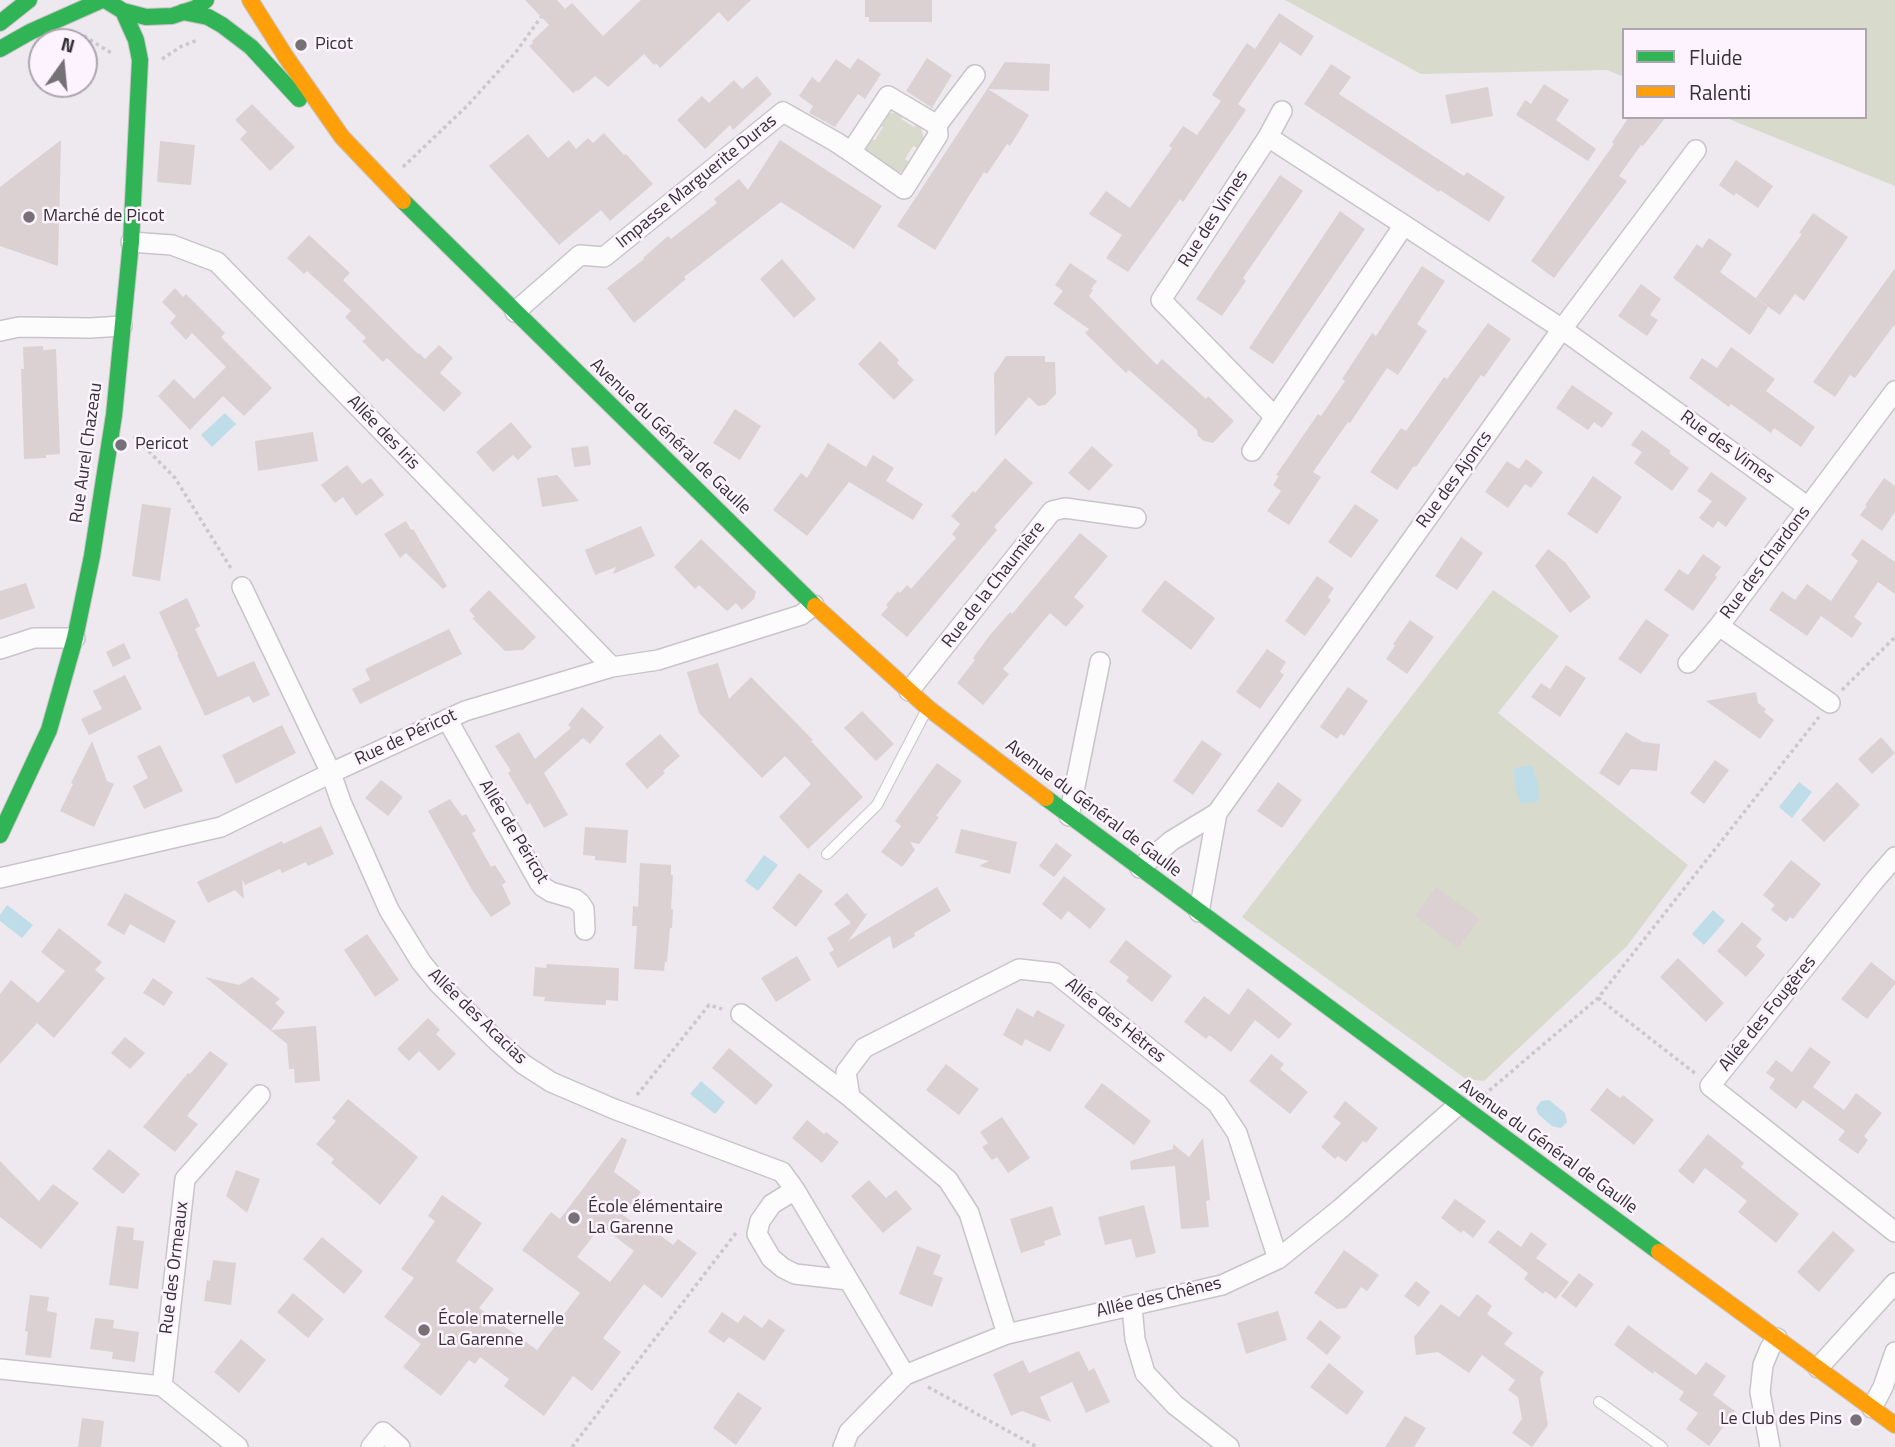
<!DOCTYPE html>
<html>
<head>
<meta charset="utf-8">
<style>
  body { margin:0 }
  #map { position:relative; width:1895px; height:1447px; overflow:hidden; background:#eee8ef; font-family:"Titillium Web",sans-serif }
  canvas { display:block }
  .legend { position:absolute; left:1622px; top:28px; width:245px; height:91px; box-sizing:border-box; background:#fcf3fe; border:2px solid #aca5ae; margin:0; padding:9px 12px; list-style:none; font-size:21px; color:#353136 }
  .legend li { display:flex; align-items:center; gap:14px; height:35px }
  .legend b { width:35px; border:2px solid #aca5ae }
  .north { position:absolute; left:28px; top:28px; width:70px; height:70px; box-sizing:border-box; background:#fcf3fe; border:2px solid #aca5ae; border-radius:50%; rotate:15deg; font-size:19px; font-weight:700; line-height:28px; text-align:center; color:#353136 }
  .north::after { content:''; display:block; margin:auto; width:24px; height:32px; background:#767177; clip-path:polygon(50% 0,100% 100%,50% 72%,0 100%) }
</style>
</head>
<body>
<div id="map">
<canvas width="1895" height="1447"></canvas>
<ul class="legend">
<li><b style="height:9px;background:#30b455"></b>Fluide</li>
<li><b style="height:9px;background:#ff9f0a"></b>Ralenti</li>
</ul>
<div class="north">N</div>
</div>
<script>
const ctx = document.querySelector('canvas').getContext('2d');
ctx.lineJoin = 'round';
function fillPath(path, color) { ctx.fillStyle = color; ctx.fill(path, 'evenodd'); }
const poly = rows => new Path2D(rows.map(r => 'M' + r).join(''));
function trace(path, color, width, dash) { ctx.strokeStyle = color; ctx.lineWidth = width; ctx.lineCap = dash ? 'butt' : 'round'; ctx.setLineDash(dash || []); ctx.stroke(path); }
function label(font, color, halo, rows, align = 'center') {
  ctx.font = font + ' "Titillium Web",sans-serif'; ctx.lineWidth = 5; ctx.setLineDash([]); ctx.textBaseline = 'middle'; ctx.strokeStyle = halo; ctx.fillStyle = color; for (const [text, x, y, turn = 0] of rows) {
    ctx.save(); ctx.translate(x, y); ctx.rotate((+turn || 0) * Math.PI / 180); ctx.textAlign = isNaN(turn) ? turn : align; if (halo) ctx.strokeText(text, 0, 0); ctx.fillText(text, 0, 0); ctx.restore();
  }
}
const green = poly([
  [1285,0,1895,0,1895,186,1724,117,1865,117,1865,30,1624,30,1624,77,1607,70,1421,74],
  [896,112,904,113,901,119,914,127,917,122,921,127,924,141,919,149,913,146,905,159,910,163,905,171,892,174,865,153,865,145,869,138,875,140,883,127,878,124,884,115],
  [1493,590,1559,636,1498,713,1688,865,1627,946,1484,1081,1466,1079,1242,917]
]);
const water = poly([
  [225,413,236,424,212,447,201,435],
  [1532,765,1538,783,1539,801,1521,804,1515,787,1514,768],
  [1799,782,1812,792,1792,818,1779,807],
  [764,855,778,865,758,891,745,881],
  [7,905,33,925,22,938,0,921,0,915],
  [1713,910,1725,921,1704,945,1692,934],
  [701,1081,725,1102,715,1114,690,1094],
  [1549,1100,1565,1113,1567,1122,1561,1128,1552,1126,1538,1114,1536,1108,1541,1101]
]);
const building = poly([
  [525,0,557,0,565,9,572,3,603,36,641,0,751,0,728,22,719,12,660,68,656,63,654,65,644,54,608,87,595,76,578,91,577,90,573,93,529,46,533,43,532,41,549,25],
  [865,0,932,0,932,22,869,22,869,17,865,17],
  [1279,13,1314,36,1301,56,1280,42,1238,104,1246,110,1183,202,1180,199,1128,272,1106,258,1122,235,1089,214,1106,191,1130,208,1172,148,1169,146,1183,126,1197,135,1221,101,1212,95,1247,43,1255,49],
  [858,58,881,74,865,99,858,94,835,127,809,113,813,106,799,96,812,77,819,83,836,59,850,69],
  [927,58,952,75,932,108,906,91],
  [1005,62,1050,64,1049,91,988,89,1029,115,1010,146,1007,144,987,174,984,172,935,250,897,226],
  [1331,64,1351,77,1339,94,1464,176,1467,172,1505,197,1489,222,1440,190,1439,192,1304,104],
  [757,76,772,94,733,130,730,125,705,149,677,120,702,96,709,103,734,80,742,89],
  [1544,84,1569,100,1556,120,1596,149,1588,161,1516,115,1525,100,1531,104],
  [1488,87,1493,116,1451,124,1445,95],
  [252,104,295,147,270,171,240,139,247,132,235,120],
  [1629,117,1666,117,1643,146,1641,145,1619,176,1627,181,1554,278,1531,261,1614,144,1612,142],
  [604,133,624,155,626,154,653,184,610,221,601,210,559,245,489,166,528,134,548,158,569,140,576,149,588,138,593,143],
  [61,140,58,266,0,246,0,187],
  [780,140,882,206,854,249,781,202,684,277,686,279,634,323,607,288,644,259,643,258,668,236,671,239,717,203,714,199,739,179,748,190],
  [160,141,195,145,191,185,157,182],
  [1736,160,1773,186,1758,208,1736,193,1734,196,1719,185],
  [1280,175,1303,191,1243,278,1246,281,1222,316,1196,299],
  [1340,211,1365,229,1273,364,1249,348],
  [1813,213,1848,237,1804,301,1795,294,1780,315,1756,298,1802,234,1799,233],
  [309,235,350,273,343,280,418,354,419,353,425,359,439,345,453,358,440,373,462,393,444,412,387,358,383,362,362,341,366,338,345,317,351,311,307,271,304,274,287,258],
  [1709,238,1732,254,1720,272,1768,307,1750,335,1673,278,1697,244,1702,248],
  [782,259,816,299,794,318,760,279],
  [1070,263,1097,281,1091,289,1093,290,1089,296,1157,365,1162,359,1206,399,1208,396,1234,421,1213,443,1204,441,1198,436,1197,430,1129,370,1126,373,1085,333,1089,329,1053,304,1063,291,1055,285],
  [1422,266,1445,281,1417,324,1427,331,1398,375,1387,368,1350,423,1348,422,1313,472,1321,477,1289,525,1267,511,1281,491,1273,485,1279,476,1276,475,1318,414,1321,416,1345,381,1342,379,1361,350,1372,333,1376,336],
  [1895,268,1895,324,1855,378,1850,375,1835,397,1813,382],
  [1641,284,1661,299,1650,315,1658,320,1647,336,1618,316],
  [175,288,183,297,186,294,225,333,221,337,272,388,244,416,223,396,190,430,158,396,174,379,194,399,226,367,192,333,186,340,170,323,176,316,162,302],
  [1488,323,1511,339,1484,377,1481,375,1416,467,1414,466,1397,490,1370,472,1401,428,1406,431,1444,377,1447,379],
  [880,341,899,360,897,363,914,380,894,400,858,364],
  [43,346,43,350,56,349,60,454,46,455,46,458,24,459,21,369,24,369,23,347],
  [1731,347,1775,379,1766,391,1815,427,1801,447,1774,428,1771,433,1731,404,1729,407,1689,378,1702,358,1717,368],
  [1006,356,1045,356,1045,362,1055,362,1056,394,1045,405,1038,406,1029,397,995,436,994,374],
  [1572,385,1613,413,1602,428,1594,422,1588,430,1556,408],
  [735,409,761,426,740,460,713,443],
  [511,422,532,447,518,460,513,455,493,472,476,452],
  [1642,430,1671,451,1669,453,1689,468,1672,491,1634,463,1642,452,1631,445],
  [313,432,318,461,258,471,255,441],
  [828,443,866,467,873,455,894,468,886,481,923,504,913,520,849,482,807,536,773,510,801,473,807,478],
  [588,446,591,465,574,467,571,448],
  [1092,446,1113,465,1089,491,1068,473],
  [1005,458,1033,483,994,527,997,530,907,637,881,615,888,607,886,605,898,591,900,593,907,585,911,589,956,538,952,534,960,524,951,516,973,491,975,493],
  [1526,459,1543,472,1531,488,1525,484,1508,508,1485,492,1507,461,1519,469],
  [347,465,362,484,371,478,384,495,356,516,343,497,335,503,321,485],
  [1711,472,1747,498,1726,527,1718,521,1713,528,1699,518,1712,501,1697,491],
  [557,475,579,501,542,507,537,478],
  [1593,476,1622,497,1597,534,1567,514],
  [1884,478,1895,486,1895,512,1882,531,1860,515,1867,506,1865,505],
  [142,504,171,508,160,581,132,576],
  [1355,504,1379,520,1351,558,1328,542],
  [406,521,411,530,413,529,447,586,443,589,406,553,400,558,384,534],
  [641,526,655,556,613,574,616,567,595,575,585,550],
  [1080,533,1108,556,1074,597,1084,606,1066,627,1050,613,1003,669,1009,674,983,705,957,683,975,660,973,658,990,635,1010,612,1012,614],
  [1461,537,1483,553,1457,590,1435,576],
  [701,539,756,592,754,599,742,610,736,603,727,611,699,585,695,589,674,567],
  [1862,539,1895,562,1895,594,1878,582,1854,617,1862,623,1852,638,1821,616,1807,636,1769,610,1782,591,1795,600,1807,584,1831,601,1858,561,1851,555],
  [1548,549,1565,562,1591,597,1570,613,1535,566],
  [1703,554,1721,567,1715,575,1717,577,1693,611,1664,590,1679,569,1688,575],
  [1317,576,1334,588,1328,597,1331,600,1305,636,1285,621],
  [1165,580,1215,618,1191,650,1141,611],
  [26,583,35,608,0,620,0,591],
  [489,590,536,637,523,650,505,651,472,618,475,617,469,610],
  [187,598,200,626,195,629,218,677,254,661,270,695,253,703,249,696,205,716,177,655,178,654,159,612],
  [1646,619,1669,635,1641,674,1618,659],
  [1410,620,1434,637,1407,674,1386,659,1395,646,1393,644],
  [449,629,462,654,360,704,352,689,370,680,365,669],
  [124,643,131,658,113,667,106,652],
  [1267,649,1286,662,1280,672,1284,675,1260,709,1236,692],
  [718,663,729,699,751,677,813,740,811,741,863,797,808,849,779,817,811,784,785,756,762,778,699,713,687,672],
  [1566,665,1586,678,1560,717,1531,697,1541,683,1550,689],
  [125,675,142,709,89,735,81,719,102,709,93,691],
  [1348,687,1368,701,1344,736,1341,734,1337,739,1320,727],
  [1756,692,1758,703,1766,709,1764,712,1774,720,1760,739,1706,701],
  [582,707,604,727,590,744,583,738,544,773,568,815,544,828,530,803,527,805,508,773,511,771,495,746,519,732,535,759,571,728,568,725],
  [862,711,894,744,876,761,844,728],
  [282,725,296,753,236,784,222,755],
  [1626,732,1643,742,1660,744,1657,771,1631,769,1619,786,1599,773],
  [660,734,680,756,663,771,665,773,647,789,625,764],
  [1881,737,1895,753,1872,774,1858,759],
  [1202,740,1222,754,1193,795,1173,781],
  [92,741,107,781,114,784,94,827,60,811,73,784,71,783],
  [160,745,183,791,144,809,133,786,148,778,137,756],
  [1715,760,1729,770,1704,804,1690,793],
  [937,763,962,781,936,816,939,817,919,844,910,842,915,850,902,867,881,852,901,826,895,821],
  [381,780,403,797,388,816,365,798],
  [1278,782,1302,800,1282,828,1257,811],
  [1837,782,1860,805,1824,842,1801,820],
  [450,799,462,816,466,814,476,831,472,833,491,867,495,865,506,882,502,885,511,904,491,917,472,890,428,811],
  [321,826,334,854,308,866,306,862,282,873,280,869,245,885,242,879,244,899,235,890,208,903,197,882,282,841,283,844],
  [585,827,628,830,626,863,595,860,595,856,583,855],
  [961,829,1017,842,1010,874,979,866,989,861,955,853],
  [1056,843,1072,855,1054,877,1039,866],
  [1791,860,1821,884,1793,919,1790,917,1786,922,1771,910,1775,905,1763,895],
  [640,863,671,865,671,875,673,875,671,909,673,909,672,928,670,928,667,962,665,962,664,971,634,969,637,926,632,926,633,906,638,907],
  [799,873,823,891,796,927,772,908],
  [1064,876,1106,909,1090,929,1068,911,1061,920,1042,904],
  [937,887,951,911,914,933,915,936,893,949,890,936,838,968,829,953,834,950,827,938,851,923,834,904,847,893,865,914,868,913,848,941],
  [1436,887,1480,919,1458,948,1415,916],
  [125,893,176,921,164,943,130,924,124,935,107,925],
  [1742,922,1762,939,1756,946,1765,955,1746,977,1717,951],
  [59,928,102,962,95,970,105,978,54,1038,37,1023,0,1064,0,994,11,980,38,1003,65,971,41,952],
  [367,934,399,980,375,997,344,950],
  [1126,940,1172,976,1152,1002,1126,981,1129,977,1109,962],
  [797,956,811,980,776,1002,761,978],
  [1678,958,1724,1003,1706,1022,1660,977],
  [1871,962,1895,981,1895,984,1867,1019,1841,999],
  [547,964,619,968,618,1001,606,1000,606,1005,585,1004,544,1001,545,997,533,996,535,967,546,968],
  [205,977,239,985,252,977,280,999,275,1003,285,1012,271,1030,316,1026,320,1081,295,1083,294,1069,289,1069,287,1044],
  [153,978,173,992,164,1006,143,993],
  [1248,988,1292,1024,1279,1039,1255,1020,1231,1052,1209,1035,1206,1039,1184,1022,1204,996,1229,1015],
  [1017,1008,1033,1017,1037,1010,1065,1025,1050,1052,1025,1039,1022,1046,1003,1035],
  [428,1018,440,1030,436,1034,456,1054,439,1071,419,1051,409,1061,397,1049],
  [125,1037,145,1053,130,1069,111,1053],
  [1810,1047,1831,1062,1813,1087,1844,1110,1856,1093,1882,1113,1864,1136,1868,1140,1858,1154,1838,1140,1845,1131,1803,1100,1796,1109,1769,1088,1775,1079,1766,1073,1776,1060,1792,1072],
  [729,1048,773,1085,756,1105,712,1068],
  [210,1051,228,1064,187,1116,198,1124,175,1152,143,1127,188,1073,190,1074],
  [1271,1054,1284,1064,1280,1069,1308,1092,1290,1114,1249,1081],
  [946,1064,979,1089,959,1115,926,1090],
  [1102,1083,1151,1121,1134,1145,1084,1107],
  [1607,1088,1620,1098,1623,1095,1654,1120,1634,1145,1590,1110],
  [348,1099,418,1157,380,1205,331,1163,334,1159,316,1144,336,1121,332,1118],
  [1345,1101,1378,1128,1366,1143,1363,1141,1346,1162,1338,1156,1335,1159,1321,1147,1341,1123,1333,1117],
  [1002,1117,1030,1158,1008,1173,997,1157,992,1160,982,1147,988,1143,980,1132],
  [807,1120,824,1134,826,1132,839,1142,822,1163,792,1138],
  [1708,1134,1744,1163,1741,1167,1799,1214,1776,1243,1738,1212,1747,1201,1705,1168,1693,1184,1678,1171],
  [622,1137,627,1140,614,1172,641,1192,623,1215,650,1235,653,1230,673,1245,678,1239,697,1253,662,1298,644,1284,603,1338,621,1352,592,1391,573,1376,544,1416,504,1386,509,1379,480,1357,475,1364,469,1360,441,1396,403,1367,421,1344,384,1317,414,1278,401,1269,435,1221,428,1216,442,1195,482,1223,456,1261,494,1289,479,1308,537,1350,580,1293,522,1250,551,1212,560,1219],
  [601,1226,634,1251,610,1282,577,1257],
  [1203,1138,1210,1200,1206,1201,1209,1227,1181,1229,1175,1166,1131,1170,1130,1161,1173,1149,1173,1144,1189,1157],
  [109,1149,140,1174,123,1194,92,1169],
  [0,1161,39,1201,53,1184,79,1203,41,1249,0,1217],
  [236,1170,260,1179,247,1213,226,1196],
  [869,1180,886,1198,896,1190,912,1209,883,1233,851,1196],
  [1455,1199,1486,1221,1473,1238,1463,1230,1461,1233,1441,1218],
  [1144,1205,1156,1253,1136,1258,1131,1239,1105,1245,1098,1217],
  [1052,1206,1061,1235,1044,1241,1045,1245,1021,1253,1010,1219],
  [117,1226,134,1228,133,1240,144,1241,138,1289,109,1285],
  [1498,1230,1521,1247,1531,1232,1547,1244,1536,1258,1569,1282,1556,1299,1545,1291,1543,1294,1524,1279,1528,1273,1488,1242],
  [1833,1231,1855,1250,1819,1292,1797,1272],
  [322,1237,363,1271,344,1294,303,1259],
  [917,1246,941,1255,933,1274,943,1278,932,1307,899,1294],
  [1344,1250,1379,1275,1367,1291,1361,1287,1346,1308,1337,1309,1314,1293],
  [213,1260,236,1263,231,1305,204,1301,207,1280,210,1281],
  [1579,1273,1594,1284,1576,1308,1561,1296],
  [1416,1281,1430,1292,1419,1307,1404,1296],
  [293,1293,324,1319,308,1338,277,1312],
  [1477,1294,1492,1306,1487,1314,1513,1333,1504,1344,1544,1372,1540,1378,1548,1425,1532,1447,1512,1433,1522,1419,1518,1397,1508,1390,1515,1380,1482,1355,1469,1373,1438,1352,1416,1355,1414,1337,1441,1304,1459,1317],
  [30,1295,49,1297,47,1311,57,1313,51,1358,25,1355,28,1332,25,1331],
  [1278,1311,1287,1340,1246,1354,1237,1323],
  [722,1312,738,1323,744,1315,762,1328,769,1319,785,1330,764,1361,729,1337,724,1343,708,1332],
  [95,1318,114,1320,113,1328,139,1332,135,1362,112,1359,113,1352,90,1349],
  [1320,1320,1341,1337,1327,1355,1306,1338],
  [1628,1325,1696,1375,1706,1362,1726,1376,1713,1395,1735,1411,1709,1446,1686,1429,1698,1413,1679,1400,1684,1392,1654,1371,1653,1374,1614,1345],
  [241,1339,266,1360,239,1393,214,1372],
  [1079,1351,1089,1371,1094,1368,1110,1402,1086,1413,1072,1382,1040,1397,1051,1422,1022,1411,1011,1416,993,1374,1023,1360,1029,1373],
  [1329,1363,1364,1392,1347,1415,1310,1387],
  [738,1392,762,1408,736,1445,713,1428],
  [1405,1416,1426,1428,1414,1447,1385,1447],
  [82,1418,104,1421,101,1447,78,1447]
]);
const path = poly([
  [84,36,113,54],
  [162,59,182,46,198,40],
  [403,167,467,106,516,52,541,17],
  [134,436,175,478,232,570],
  [1842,690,1895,637],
  [1598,998,1696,1074],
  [637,1095,709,1005,722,1009],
  [1484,1095,1598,998,1819,717],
  [928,1387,1037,1447],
  [572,1447,736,1233]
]);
const lane = poly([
  [827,854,877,805,927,709],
  [1599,1402,1662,1447]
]);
const street = poly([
  [937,125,975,75],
  [1268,137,1282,111],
  [1404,225,1275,417,1161,300,1268,137,1404,225,1562,329,1808,507],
  [131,242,172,245,217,262,612,667],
  [515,312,580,255,604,257,783,112,836,142,851,152,904,189,938,135,937,125,888,96,851,152],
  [0,331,19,327,90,328,122,326],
  [1252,451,1275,417],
  [242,587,331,773,341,802,389,910,421,962,439,984,497,1041,523,1064,551,1082,614,1109,782,1172,795,1190,905,1375],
  [0,649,34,638,75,638],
  [1688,663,1719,626],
  [909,691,1052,511,1065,508,1136,518],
  [1830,703,1719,626,1895,391],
  [447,719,539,882,543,887,551,892,575,899,580,903,584,909,585,930],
  [1069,816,1100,662],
  [1895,857,1874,881,1710,1086,1895,1232],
  [1140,868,1171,841,1217,813,1562,329,1696,150],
  [0,878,221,827,331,773,465,711,612,667,658,660,801,615,814,605],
  [1199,912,1217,813],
  [741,1014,850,1097],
  [795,1190,772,1204,760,1221,757,1234,771,1258,783,1268,795,1274,848,1280],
  [1132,1306,1135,1339,1145,1373,1175,1405,1229,1447],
  [1007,1334,969,1213,948,1180,850,1097,846,1072,864,1048,1019,969,1055,973,1217,1103,1237,1133,1278,1259],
  [1818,1368,1895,1283],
  [0,1369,162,1386],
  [1872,1408,1883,1387,1895,1352],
  [238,1447,162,1386,185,1179,260,1095],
  [371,1447,383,1432,400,1447],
  [843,1447,849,1432,905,1375,1007,1334,1222,1285,1278,1259,1339,1210,1458,1105],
  [1770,1447,1760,1392,1763,1365,1770,1348,1777,1338]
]);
const fast = poly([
  [105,0,123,11,146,17,172,16,196,8,206,0],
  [183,12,208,17,222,25,251,47,299,99],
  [0,23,29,0],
  [0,49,30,32,102,0],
  [403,201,815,606],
  [1046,798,1659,1252],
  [0,835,49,730,75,638,92,556,114,415,131,242,140,60,136,40,123,11]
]);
const slow = poly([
  [250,0,286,57,342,137,403,201],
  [815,606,928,708,1046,798],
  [1659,1252,1895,1425]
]);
const markers = [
  [301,45,7,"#767177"],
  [29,217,7,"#767177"],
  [121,445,7,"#767177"],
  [574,1218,7,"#767177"],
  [424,1330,7,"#767177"],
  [1856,1420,7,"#767177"]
];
const poiNames = [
  ["Picot",315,45],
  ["Marché de Picot",43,217],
  ["Pericot",135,445],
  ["École élémentaire",588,1208],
  ["La Garenne",588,1229],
  ["École maternelle",438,1320],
  ["La Garenne",438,1341],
  ["Le Club des Pins",1842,1420,"right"]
];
const streetNames = [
  ["Impasse Marguerite Duras",697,182,-39],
  ["Rue des Vimes",1214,219,-57],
  ["Allée des Iris",383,433,46],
  ["Avenue du Général de Gaulle",670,437,44],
  ["Rue des Vimes",1727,448,36],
  ["Rue Aurel Chazeau",87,453,-82],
  ["Rue des Ajoncs",1455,480,-54],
  ["Rue des Chardons",1766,563,-53],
  ["Rue de la Chaumière",994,585,-52],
  ["Rue de Péricot",406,738,-25],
  ["Avenue du Général de Gaulle",1093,809,37],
  ["Allée de Péricot",513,832,59],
  ["Allée des Fougères",1768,1014,-51],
  ["Allée des Acacias",477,1017,44],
  ["Allée des Hêtres",1115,1021,39],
  ["Avenue du Général de Gaulle",1548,1147,36],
  ["Rue des Ormeaux",175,1268,-83],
  ["Allée des Chênes",1159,1298,-13]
];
fillPath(green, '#d8dbcc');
fillPath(water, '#bedde9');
fillPath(building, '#dbd1d2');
trace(lane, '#c9c4c9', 12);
trace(street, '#c9c4c9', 22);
trace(fast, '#c9c4c9', 18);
trace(slow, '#c9c4c9', 18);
trace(path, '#cac8cb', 3.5, [3.5, 3.5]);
trace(lane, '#fcfcfd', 10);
trace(street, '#fcfcfd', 19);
trace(fast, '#30b455', 16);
trace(slow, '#ff9f0a', 16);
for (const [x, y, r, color] of markers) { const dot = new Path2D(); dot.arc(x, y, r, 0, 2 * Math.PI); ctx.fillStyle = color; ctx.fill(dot); trace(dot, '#fcf3fe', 2.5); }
label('18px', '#353136', '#fcf3fe', poiNames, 'left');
label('18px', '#353136', '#fcf3fe', streetNames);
</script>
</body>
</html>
